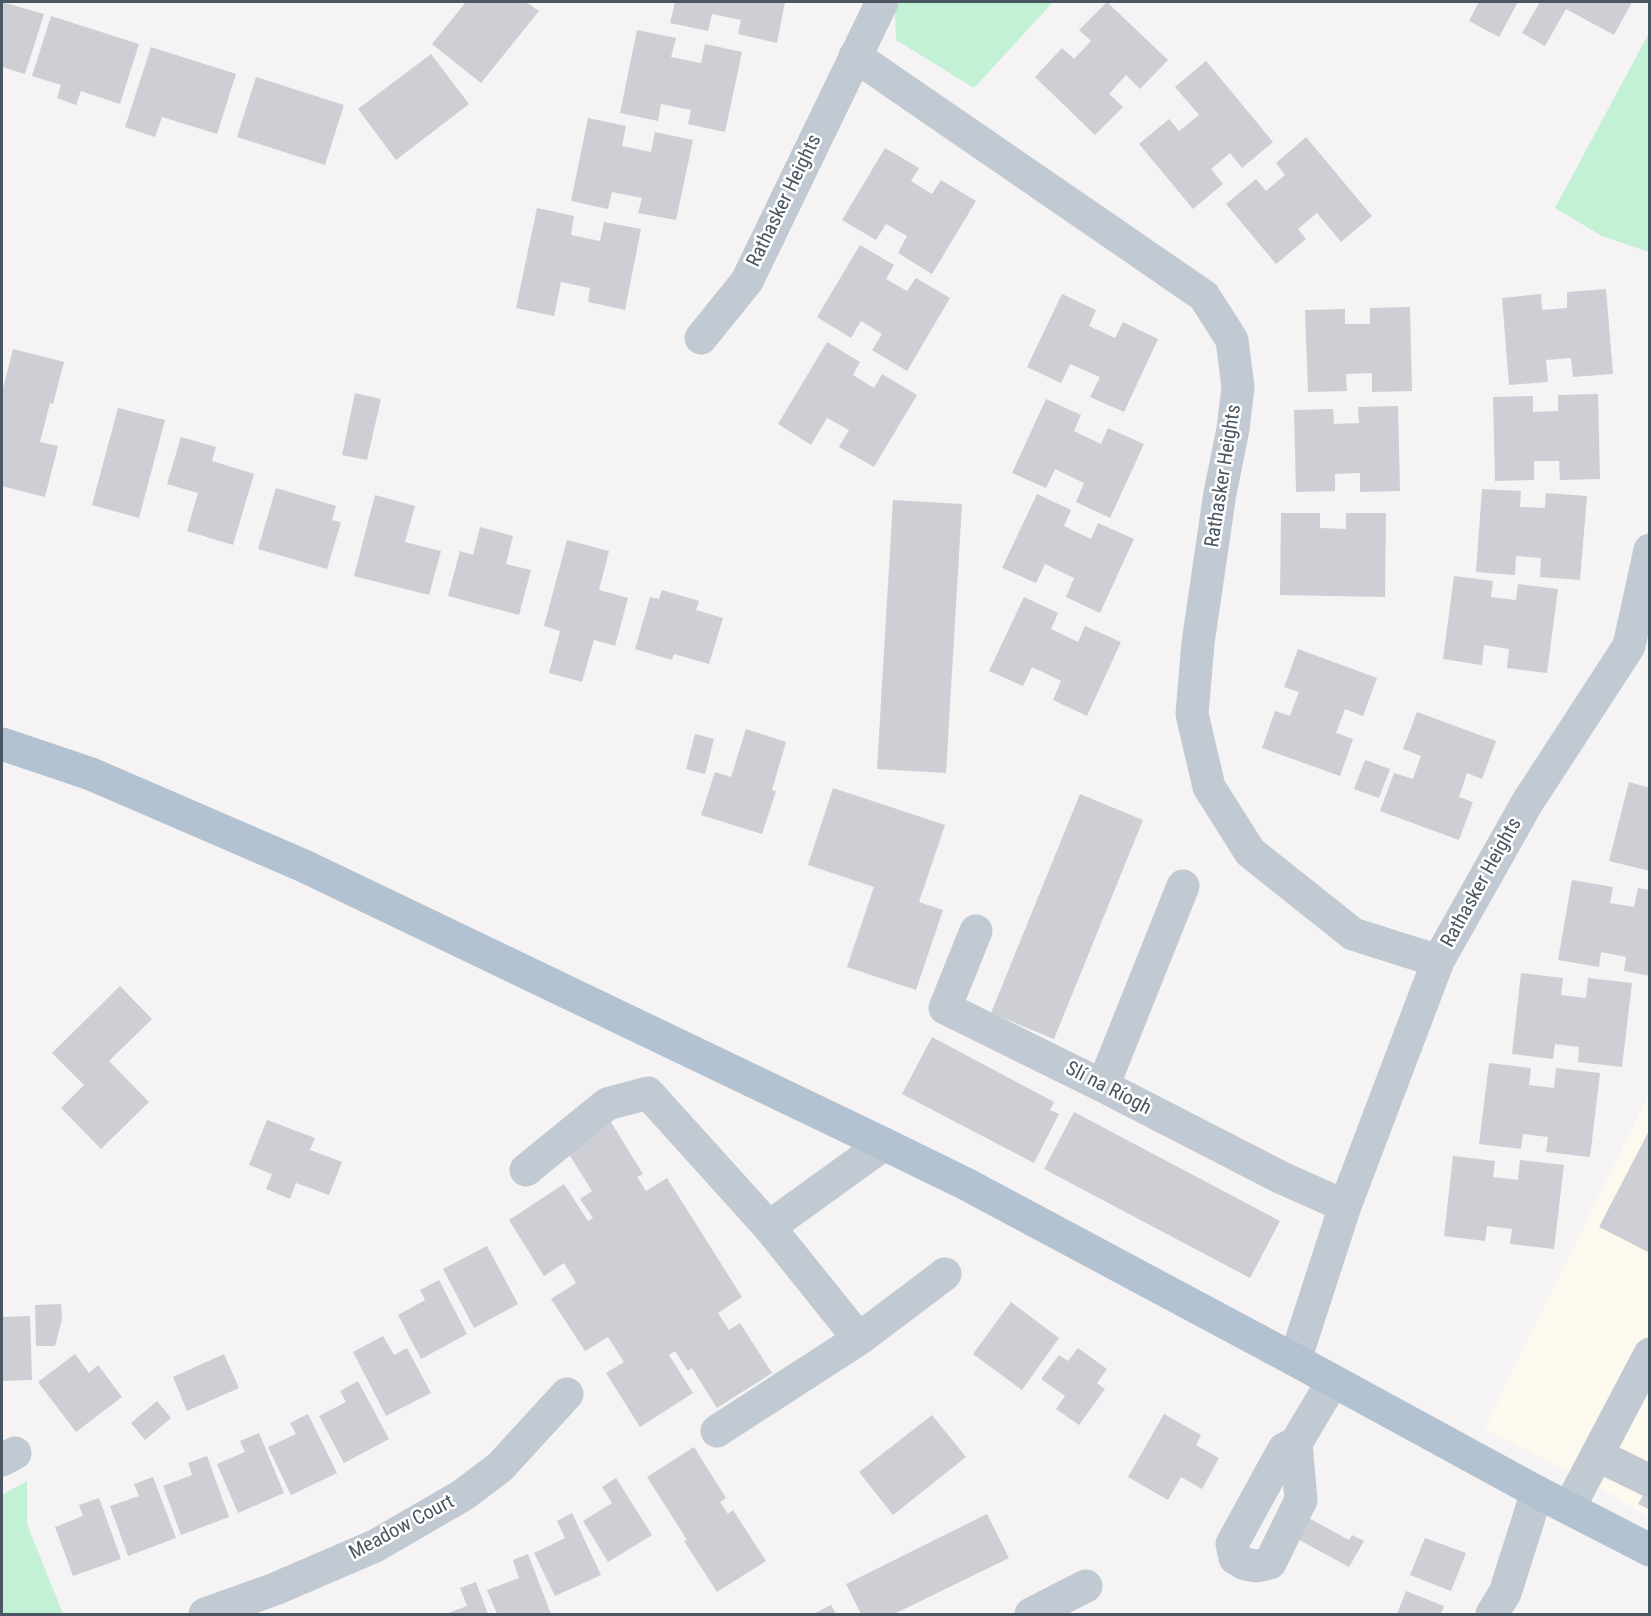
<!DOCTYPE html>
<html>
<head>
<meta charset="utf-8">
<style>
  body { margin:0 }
  #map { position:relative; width:1651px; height:1616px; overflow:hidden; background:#f5f3f3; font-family:"Roboto Condensed",sans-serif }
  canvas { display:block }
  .frame { position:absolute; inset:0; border:3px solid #4a5661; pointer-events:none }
</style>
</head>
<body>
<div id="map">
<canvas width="1651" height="1616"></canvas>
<div class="frame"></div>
</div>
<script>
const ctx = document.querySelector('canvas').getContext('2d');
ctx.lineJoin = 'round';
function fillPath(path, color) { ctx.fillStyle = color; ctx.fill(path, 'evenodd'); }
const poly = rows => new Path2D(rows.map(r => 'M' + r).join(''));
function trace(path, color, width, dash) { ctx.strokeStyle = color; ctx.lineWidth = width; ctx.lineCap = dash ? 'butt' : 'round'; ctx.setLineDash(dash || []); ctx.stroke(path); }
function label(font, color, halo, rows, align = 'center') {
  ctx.font = font + ' "Roboto Condensed",sans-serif'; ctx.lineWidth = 5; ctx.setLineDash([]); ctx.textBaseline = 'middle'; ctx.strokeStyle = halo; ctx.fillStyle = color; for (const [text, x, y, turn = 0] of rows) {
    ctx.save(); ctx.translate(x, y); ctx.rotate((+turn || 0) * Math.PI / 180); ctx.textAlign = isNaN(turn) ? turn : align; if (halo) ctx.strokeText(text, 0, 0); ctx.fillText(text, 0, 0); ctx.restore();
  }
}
const commercial = poly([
  [1649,1094,1649,1518,1602,1489,1485,1428]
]);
const green = poly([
  [898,2,1053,2,974,88,896,40,895,8],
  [1649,33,1649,252,1602,236,1555,208],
  [27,1481,27,1524,63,1614,2,1614,2,1495]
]);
const building = poly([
  [2,2,44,14,25,74,2,67],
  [466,2,526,2,539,11,481,83,432,44],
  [675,2,785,2,777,43,738,34,741,20,712,14,708,31,670,23],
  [1107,2,1168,60,1140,89,1126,75,1109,94,1123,107,1095,135,1035,77,1062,48,1074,59,1091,41,1079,30],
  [1479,2,1518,2,1499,37,1469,21],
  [1540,2,1632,2,1614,35,1566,9,1545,46,1522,33],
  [51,16,139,44,120,104,81,91,76,105,57,98,61,85,32,76],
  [637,30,676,38,671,57,701,63,705,44,742,52,725,132,688,124,691,110,661,104,658,121,620,113],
  [151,47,236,74,217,134,162,117,155,137,125,127],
  [431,54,469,104,396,160,358,109],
  [1206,61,1273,142,1242,168,1230,153,1211,169,1223,184,1193,209,1139,144,1169,119,1179,131,1199,115,1175,87],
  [256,77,344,105,325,165,237,137],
  [588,118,626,126,622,146,651,152,655,132,693,140,676,220,638,213,642,198,612,192,608,209,571,201],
  [1306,137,1372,216,1341,242,1317,213,1298,229,1306,239,1276,264,1226,204,1256,179,1266,191,1285,175,1276,163],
  [885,148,919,168,911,181,932,194,941,180,976,201,932,274,898,253,907,236,886,224,876,240,842,220],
  [537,208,574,216,571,235,600,241,604,222,641,229,625,310,588,302,590,288,561,282,554,316,516,308],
  [860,245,894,265,886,279,907,291,916,278,950,298,907,371,872,350,882,334,861,321,851,338,817,317],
  [1606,289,1613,374,1573,377,1571,358,1546,360,1548,382,1509,385,1502,298,1541,294,1542,310,1567,308,1567,292],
  [1062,294,1096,310,1089,326,1115,338,1123,322,1158,339,1124,412,1090,397,1100,377,1070,364,1061,383,1027,367],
  [1410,307,1412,391,1372,392,1372,373,1346,374,1347,391,1308,392,1305,310,1345,309,1345,324,1370,324,1370,308],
  [827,342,860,362,853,375,874,388,882,374,917,395,874,467,839,447,849,430,827,418,811,445,778,424],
  [13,349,64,362,53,404,50,403,40,442,58,446,45,497,2,486,2,392],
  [355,393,381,399,367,460,342,455],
  [1598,394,1600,479,1560,480,1559,461,1534,461,1534,480,1495,481,1493,397,1533,396,1533,412,1558,411,1558,395],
  [1046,399,1081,415,1074,431,1101,444,1108,428,1144,444,1110,518,1076,502,1084,483,1055,469,1046,488,1012,473],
  [1398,406,1400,491,1360,492,1360,473,1335,474,1335,491,1296,492,1294,410,1333,409,1334,424,1359,423,1358,407],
  [118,408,165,420,139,518,92,505],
  [181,437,216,447,212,461,254,474,233,545,187,531,198,493,167,484],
  [276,488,336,506,332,520,341,522,327,569,258,549],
  [1482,489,1521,491,1520,507,1545,508,1546,493,1587,496,1580,580,1540,577,1541,558,1516,556,1515,575,1476,572],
  [1037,494,1071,510,1064,526,1091,539,1098,523,1134,539,1100,613,1066,597,1074,578,1045,564,1036,583,1002,568],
  [375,495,415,506,405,542,441,551,429,595,354,576],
  [893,500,962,504,946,773,877,769],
  [1281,513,1320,513,1320,528,1346,529,1346,513,1386,513,1385,597,1280,595],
  [480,527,513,536,506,564,531,570,519,615,448,596,460,551,473,555],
  [567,540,609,551,599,590,628,598,615,646,594,640,582,682,549,673,560,631,544,626],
  [1454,576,1493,581,1491,597,1516,600,1518,584,1558,589,1547,673,1507,668,1509,649,1484,645,1482,665,1443,659],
  [662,590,699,601,696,610,723,618,709,664,674,654,672,660,635,649,650,597,659,599],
  [1024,597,1058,613,1051,629,1078,642,1085,626,1121,642,1087,716,1053,700,1061,681,1032,667,1023,686,989,671],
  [1298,649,1377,678,1363,716,1345,709,1336,733,1353,739,1340,776,1262,748,1275,711,1290,716,1299,692,1284,687],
  [1417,712,1496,741,1482,779,1467,773,1459,797,1473,802,1459,840,1380,811,1394,773,1413,779,1421,756,1403,749],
  [746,729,786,742,772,790,776,791,762,834,701,815,715,772,731,777],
  [695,734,714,739,705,774,686,769],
  [1365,760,1390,769,1379,798,1354,789],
  [1629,782,1650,788,1650,871,1609,861],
  [833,788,945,825,919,902,943,910,916,990,847,967,874,887,808,865],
  [1080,794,1143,820,1054,1039,991,1013],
  [1572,880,1613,887,1610,903,1634,907,1638,888,1650,890,1650,976,1624,971,1626,957,1601,952,1599,967,1558,960],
  [1521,973,1563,978,1561,995,1586,998,1588,978,1632,983,1622,1067,1578,1062,1579,1047,1555,1044,1553,1059,1512,1054],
  [120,986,152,1019,109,1061,149,1102,101,1149,61,1108,84,1085,52,1053],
  [932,1037,1054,1102,1050,1110,1059,1114,1034,1163,902,1094],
  [1489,1063,1531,1068,1529,1085,1554,1088,1556,1068,1600,1073,1590,1157,1546,1152,1548,1137,1523,1134,1521,1149,1479,1144],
  [1074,1112,1280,1221,1250,1278,1044,1169],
  [609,1119,643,1174,637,1177,646,1191,667,1178,742,1297,718,1313,729,1330,740,1323,772,1373,717,1408,692,1368,688,1371,675,1351,669,1355,693,1393,640,1427,606,1373,624,1362,608,1337,585,1351,551,1299,576,1283,564,1263,544,1276,509,1220,564,1184,588,1221,593,1218,580,1199,592,1191,565,1148],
  [267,1120,315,1138,310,1150,342,1162,329,1195,296,1183,290,1199,266,1189,272,1174,249,1165],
  [1650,1129,1650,1253,1599,1227],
  [1453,1156,1495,1161,1493,1177,1518,1180,1520,1160,1564,1165,1554,1249,1510,1244,1512,1229,1487,1226,1485,1241,1444,1236],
  [487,1246,518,1304,474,1328,443,1269],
  [439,1280,467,1334,421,1359,398,1315,425,1300,420,1290],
  [1011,1302,1059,1338,1022,1390,973,1354],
  [61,1304,62,1319,55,1346,36,1346,35,1305],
  [30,1316,32,1380,2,1381,2,1317],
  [383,1336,394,1355,407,1348,431,1393,386,1416,353,1352],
  [1078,1348,1107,1369,1097,1383,1105,1389,1079,1425,1056,1409,1065,1396,1041,1379,1059,1355,1068,1361],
  [75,1354,89,1373,98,1365,122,1397,76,1432,38,1382],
  [224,1354,239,1388,187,1411,173,1377],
  [358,1381,389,1439,344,1463,319,1416,346,1402,340,1391],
  [157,1401,171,1418,145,1440,131,1423],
  [308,1414,337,1473,291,1495,268,1447,296,1434,290,1423],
  [1164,1414,1201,1435,1196,1445,1219,1458,1202,1489,1181,1477,1168,1500,1128,1477],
  [932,1415,966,1457,893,1515,859,1472],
  [259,1433,284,1493,238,1513,217,1464,245,1452,240,1441],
  [694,1447,726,1498,720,1502,728,1514,733,1510,766,1561,717,1592,684,1541,687,1540,647,1477],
  [207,1456,229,1517,181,1535,163,1486,192,1475,188,1463],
  [153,1477,176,1538,128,1556,110,1506,139,1496,134,1484],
  [616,1478,652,1535,608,1562,583,1521,612,1503,602,1487],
  [1650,1483,1650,1510,1638,1504],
  [99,1498,121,1559,73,1576,55,1527,83,1516,79,1505],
  [572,1513,601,1575,555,1596,534,1553,565,1538,557,1521],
  [987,1514,1009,1558,894,1614,861,1614,846,1584],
  [1303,1515,1349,1540,1352,1535,1364,1541,1349,1567,1292,1536],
  [1425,1538,1466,1553,1451,1591,1410,1575],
  [528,1554,551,1614,497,1614,487,1590,519,1578,513,1560],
  [476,1582,488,1614,446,1614,467,1606,460,1588],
  [1406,1591,1444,1606,1441,1614,1397,1614],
  [831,1605,836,1614,813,1614]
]);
const minor = poly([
  [855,56,1204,296,1232,340,1238,387,1233,429,1220,493,1198,643,1192,714,1209,787,1250,852,1353,934,1438,961],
  [701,338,747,281,882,2],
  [976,931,945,1008,1103,1086,1282,1178,1345,1206],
  [1103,1086,1183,886],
  [526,1170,607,1104,648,1093,769,1227],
  [859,1339,945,1274],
  [1295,1360,1345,1206,1438,961,1527,803,1629,646,1650,550],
  [717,1431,859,1339,769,1227,884,1144],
  [1296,1443,1284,1449,1232,1544,1235,1558,1245,1564,1257,1566,1270,1563,1301,1500,1296,1443,1333,1381],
  [1597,1455,1650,1481],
  [2,1460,15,1453],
  [1569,1508,1650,1354],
  [205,1614,275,1589,375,1546,463,1495,500,1467,567,1394],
  [1031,1614,1086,1586],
  [1492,1614,1505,1593,1537,1492]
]);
const major = poly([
  [2,744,91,774,304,866,884,1144,966,1184,1295,1360,1537,1492,1650,1550]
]);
const streetNames = [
  ["Rathasker Heights",785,201,-64],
  ["Rathasker Heights",1224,476,-81],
  ["Rathasker Heights",1482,883,-61],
  ["Slí na Ríogh",1108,1089,27],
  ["Meadow Court",402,1528,-28]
];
fillPath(commercial, '#fdf9ef');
fillPath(green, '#c3f1d5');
fillPath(building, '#cdcfd5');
trace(minor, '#c1cad2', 33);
trace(major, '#b3c2d1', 33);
label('20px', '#4a5661', '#fff', streetNames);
</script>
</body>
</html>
